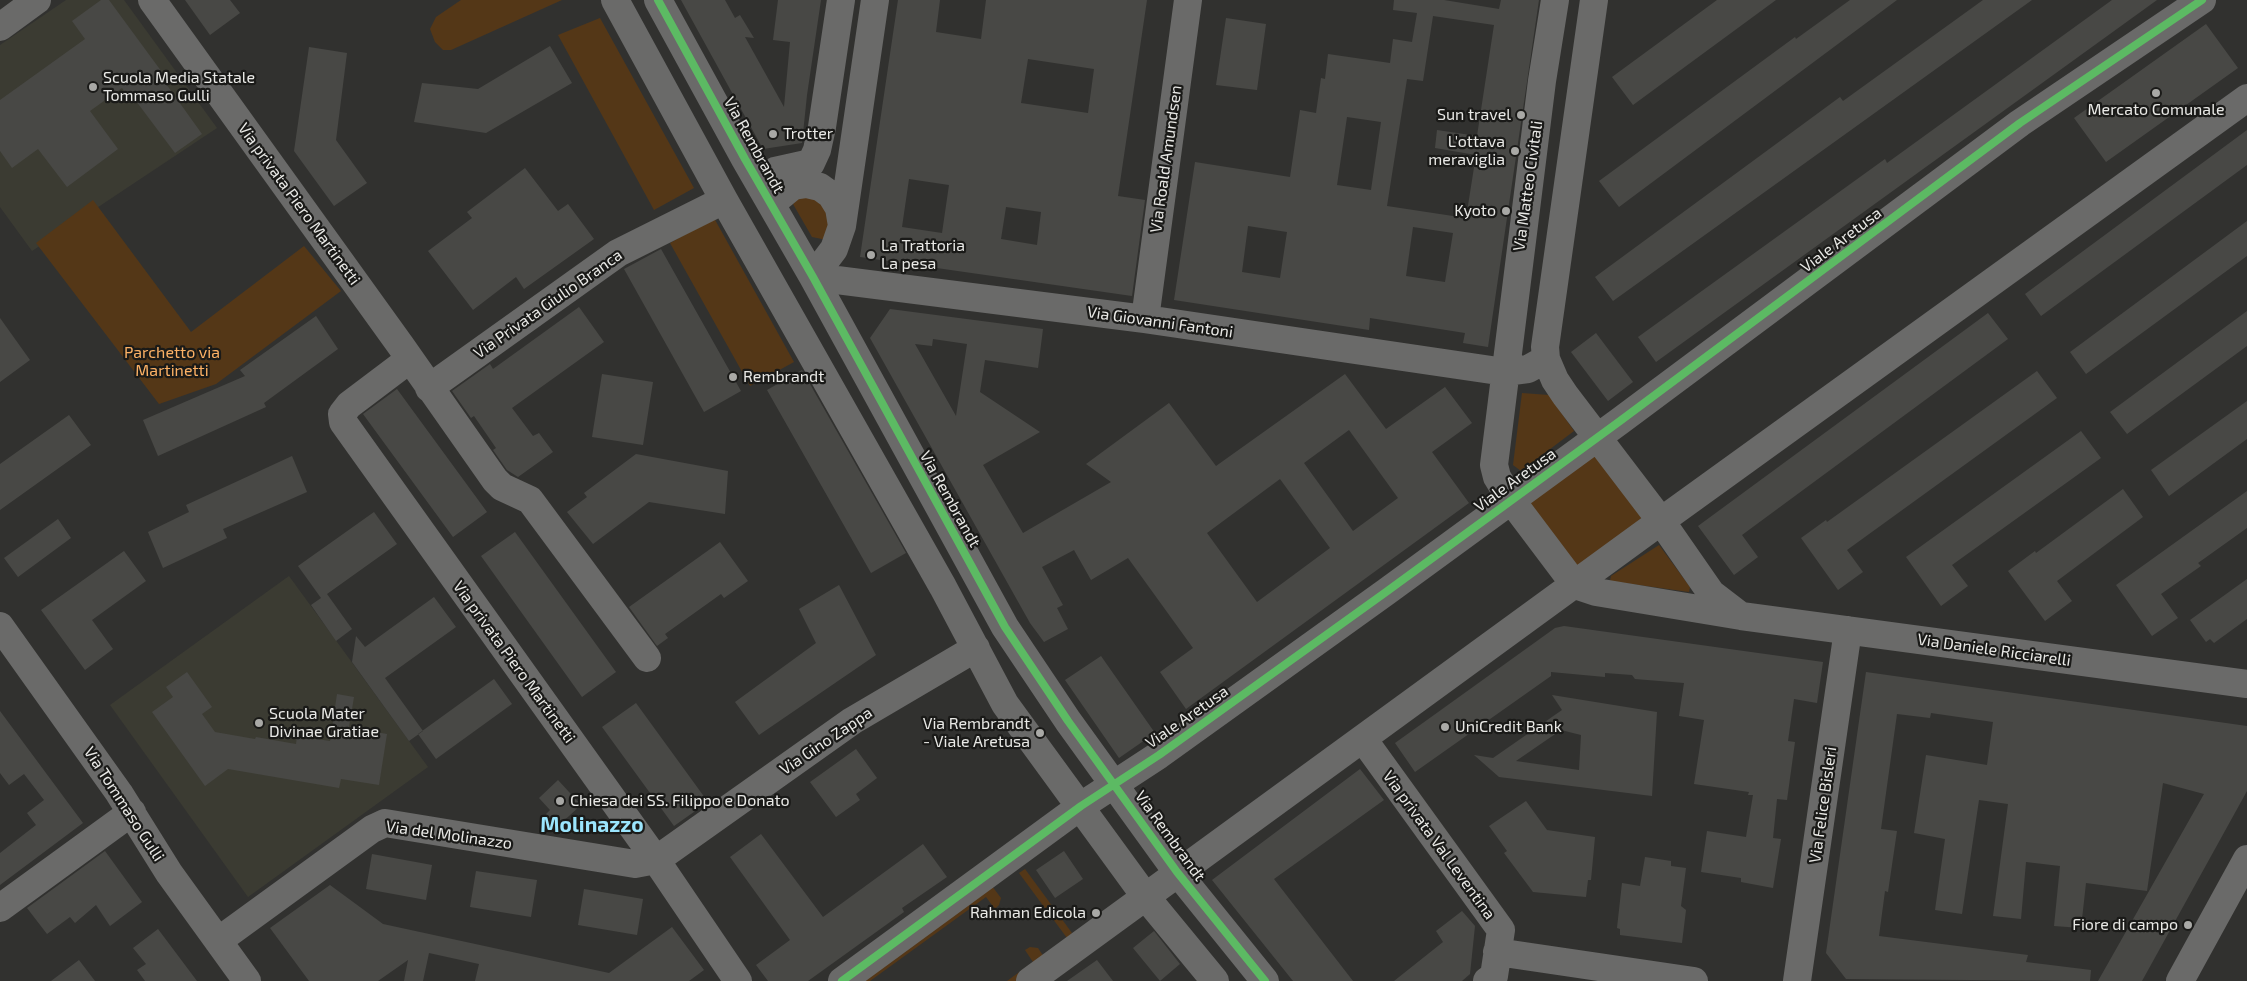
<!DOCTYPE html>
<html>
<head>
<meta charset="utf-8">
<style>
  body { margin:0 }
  canvas { display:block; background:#31312f }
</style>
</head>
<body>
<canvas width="2247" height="981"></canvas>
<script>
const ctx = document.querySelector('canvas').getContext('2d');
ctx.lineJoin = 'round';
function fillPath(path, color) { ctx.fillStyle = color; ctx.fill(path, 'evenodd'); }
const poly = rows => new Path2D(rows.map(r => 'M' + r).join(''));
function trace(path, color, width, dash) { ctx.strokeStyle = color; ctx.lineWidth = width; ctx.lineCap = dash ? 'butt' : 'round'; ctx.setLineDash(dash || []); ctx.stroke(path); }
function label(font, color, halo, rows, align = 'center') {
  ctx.font = font + ' "Exo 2",sans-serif'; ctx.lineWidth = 4.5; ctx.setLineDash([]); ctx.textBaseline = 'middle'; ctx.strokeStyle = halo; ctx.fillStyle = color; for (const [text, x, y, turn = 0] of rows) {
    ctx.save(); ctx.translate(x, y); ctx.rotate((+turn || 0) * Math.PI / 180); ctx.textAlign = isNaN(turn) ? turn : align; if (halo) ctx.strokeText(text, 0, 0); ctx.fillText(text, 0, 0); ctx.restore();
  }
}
const built = poly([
  [66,0,124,0,217,128,32,251,0,207,0,45],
  [289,576,428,767,248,897,110,705]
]);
const green = poly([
  [461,0,562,0,451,50,443,50,435,42,430,29,436,17],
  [600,18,694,188,654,210,558,35],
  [803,194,812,195,830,213,827,240,812,237,793,204],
  [93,200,191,332,304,246,341,291,216,384,159,404,36,243],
  [714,218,794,362,750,386,670,243],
  [1522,393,1549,395,1574,431,1521,471,1513,465],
  [1590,453,1602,457,1645,515,1586,569,1576,565,1531,505,1531,495],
  [1659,545,1690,587,1689,592,1610,581,1611,576],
  [1025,869,1072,933,1067,938,1019,873],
  [992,886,1001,898,999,905,995,909,986,897,870,981,860,981],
  [1030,947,1038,948,1046,960,1016,981,1007,981,1033,962,1025,950]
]);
const building = poly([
  [101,0,109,0,167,79,164,81,202,134,175,153,136,101,133,103,122,88,90,111,118,149,67,187,38,149,12,168,0,151,0,100,85,39,72,21],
  [185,0,230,0,240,13,210,35],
  [681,0,725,0,735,18,740,15,754,38,745,37,784,107,790,42,773,40,778,0,821,0,807,95,802,143,763,149],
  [898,0,940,0,936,32,981,39,986,0,1147,0,1118,196,1145,200,1132,296,860,257],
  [1028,59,1094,69,1088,113,1021,103],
  [909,179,949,185,942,233,902,227],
  [1006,207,1041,212,1037,245,1001,239],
  [1394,0,1444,0,1499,9,1501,0,1539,0,1488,347,1463,343,1465,333,1370,318,1369,330,1174,300,1195,162,1290,177,1300,110,1316,113,1321,78,1325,79,1328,54,1390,63,1393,39,1412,42,1417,13,1393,10],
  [1433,16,1494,25,1477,136,1437,130,1435,148,1476,155,1466,218,1387,206,1407,79,1423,81],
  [1347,117,1381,122,1371,190,1337,185],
  [1248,226,1287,232,1280,278,1242,272],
  [1413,227,1453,233,1445,282,1406,276],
  [1717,0,1776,0,1633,105,1612,77],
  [1850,0,1897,0,1619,207,1599,181,1795,37,1796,39],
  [1983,0,2032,0,1613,301,1595,277,1840,97,1843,101],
  [2112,0,2157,0,1656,362,1638,337,1885,159,1887,163],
  [1226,18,1266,24,1257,90,1216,85],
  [2206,24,2238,68,2106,162,2074,118],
  [550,46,572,83,486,133,414,122,422,83,478,89],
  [309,47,347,53,336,140,367,183,334,206,294,151],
  [2247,130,2247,165,2041,316,2025,294],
  [525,168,558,211,568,204,594,239,524,289,516,277,473,310,428,251,472,218,467,212],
  [2247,221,2247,256,2086,374,2070,352],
  [661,249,741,391,704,412,624,269],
  [579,307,604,342,512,408,533,436,539,433,553,452,518,477,507,470,493,450,496,448,474,416,471,418,452,391,490,364,493,369],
  [890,309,1043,329,1038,368,985,360,980,392,1040,432,983,465,1023,533,1111,482,1086,464,1169,403,1216,466,1345,374,1386,429,1445,387,1472,423,1432,452,1469,503,1186,709,1160,672,1193,648,1128,558,1091,580,1074,550,1042,567,1063,605,1057,608,1068,629,1044,642,1030,623,870,338],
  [933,339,967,344,956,416,915,344,932,346],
  [1349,430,1398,498,1353,531,1304,463],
  [1280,479,1330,548,1257,602,1207,533],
  [2247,311,2247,346,2127,434,2110,412],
  [1988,313,2008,339,1742,535,1758,557,1734,575,1698,526],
  [316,316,338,349,264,403,266,407,158,456,143,420,245,376,240,370],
  [0,318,30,360,0,382],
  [1596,333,1633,382,1608,401,1571,352],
  [802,370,906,553,871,573,767,390],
  [2037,371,2057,398,1847,550,1863,572,1838,590,1801,538,1826,520,1827,522],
  [602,374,653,382,643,445,592,437],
  [397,389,487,512,453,537,363,414],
  [2247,401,2247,439,2169,496,2151,470],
  [69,415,91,445,0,510,0,464],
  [2081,431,2101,458,1952,565,1968,586,1941,606,1906,557],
  [636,454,728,471,725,514,649,502,593,544,567,512,587,497,584,493],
  [292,456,307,492,223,529,227,538,163,568,148,532,189,512,186,505],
  [2123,489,2143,517,2057,581,2072,601,2045,621,2008,571,2035,551,2036,553],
  [2247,491,2247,528,2198,563,2201,566,2161,594,2178,618,2152,636,2116,585],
  [374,512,397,544,327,594,352,629,336,641,311,605,321,598,298,566],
  [58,519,71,538,18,577,4,558],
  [515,532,616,672,582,697,481,556],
  [720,542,748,581,724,598,721,594,665,634,668,638,657,646,629,607],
  [124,551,146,581,92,620,113,649,85,670,41,610],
  [2247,579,2247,619,2214,643,2210,639,2206,642,2190,620],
  [839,585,876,655,759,735,735,702,816,643,799,609],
  [434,597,456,627,385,678,423,731,409,741,352,662,356,636,365,647],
  [1564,626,1823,662,1817,703,1794,699,1788,741,1795,742,1787,800,1777,799,1773,838,1781,839,1773,888,1741,882,1741,878,1701,872,1707,831,1746,837,1753,795,1748,795,1749,792,1694,784,1704,720,1679,716,1684,683,1635,679,1632,675,1605,673,1605,677,1551,672,1551,676,1415,772,1395,743,1555,628],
  [1101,656,1155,733,1119,758,1065,680],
  [187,672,212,707,202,714,215,732,255,739,256,737,296,744,297,736,330,741,337,694,354,697,349,727,387,734,379,785,341,779,339,788,228,769,205,786,152,712,173,697,166,687],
  [1866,672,2247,726,2247,791,2142,981,2098,981,2204,794,2163,783,2147,891,2086,883,2081,928,2054,926,2060,866,2026,862,2021,919,1993,916,2008,804,1979,800,1962,914,1935,910,1945,839,1914,833,1926,755,1987,765,1993,722,1931,713,1930,718,1897,714,1881,829,1897,831,1888,892,1885,891,1879,936,2028,955,2026,962,2091,970,2090,981,1846,979,1826,953],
  [494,679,512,704,436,759,418,734],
  [1552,695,1657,712,1652,796,1499,777,1474,755,1493,758,1562,710],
  [1561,730,1581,735,1579,770,1516,761],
  [636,703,708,802,674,826,602,727],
  [0,711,83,823,0,885,0,853,36,825,27,813,44,800,24,774,9,785,0,773],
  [856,749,877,778,856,794,860,800,836,817,810,782],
  [1360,769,1384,800,1274,879,1353,981,1293,981,1212,880],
  [558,780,581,805,557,827,546,814,550,810,539,798],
  [1526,801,1547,830,1595,837,1591,880,1588,880,1586,897,1533,892,1504,853,1507,851,1489,826],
  [761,834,823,917,923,844,947,877,902,908,904,912,808,981,768,981,756,965,790,940,730,857],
  [105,851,142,902,110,926,96,905,75,923,70,917,47,934,27,908],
  [1064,851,1083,879,1055,898,1036,870],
  [372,854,432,865,426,900,366,889],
  [1645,857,1671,861,1671,866,1686,868,1681,906,1686,910,1682,943,1620,935,1620,929,1617,928,1622,883,1640,886],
  [476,871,537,880,531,917,470,907],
  [330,885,383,924,609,973,672,927,704,970,689,981,475,981,479,964,429,953,423,981,404,981,408,960,378,981,309,981,270,928],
  [584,889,643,899,637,935,578,925],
  [1462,911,1475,926,1470,974,1462,981,1394,981,1443,942,1436,931],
  [158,929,197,981,145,981,137,970,146,964,133,948],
  [1154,931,1180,964,1160,981,1133,948],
  [79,960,95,981,51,981],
  [1097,960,1113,981,1067,981]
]);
const minor = poly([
  [152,0,401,346,495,480,502,487,530,500,647,658],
  [615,0,724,200,943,587,1005,704,1145,896,1215,981],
  [658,0,745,159,813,277,1005,627,1068,721,1177,872,1265,981],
  [1555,0,1542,81,1494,465,1497,477,1511,500,1575,585],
  [1594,0,1545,347,1546,359,1555,380,1565,395,1661,521,1711,593,1741,616],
  [0,27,37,0],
  [757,179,775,171,811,163],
  [793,186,807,184,820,187,831,195,839,208,842,226],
  [771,204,793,186,811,163,817,150,822,127,841,0],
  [813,277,1145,319,1505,372,1528,369,1546,359],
  [813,277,834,249,842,226,875,0],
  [1145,319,1188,0],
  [410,359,349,405,342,414,343,422,656,860,738,981],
  [429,388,618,253,724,200],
  [1575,585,1596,592,1741,616,2247,684],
  [0,626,119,793,169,873,247,981],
  [1363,739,1501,930,1494,976,1487,981],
  [0,908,132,812],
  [218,941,372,829,385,823,635,864,656,860,852,721,976,648],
  [1497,952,1694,981],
  [842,981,1081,806,1159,755,1386,592,1620,421,2020,123,2202,0],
  [1030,981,1661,521,2247,98],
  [1797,981,1848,630],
  [2180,981,2247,859]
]);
const cycleway = poly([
  [658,0,745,159,813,277,1005,627,1068,721,1177,872,1265,981],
  [842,981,1081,806,1159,755,1386,592,1620,421,2020,123,2202,0]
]);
const markers = [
  [93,87,5,"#a9a9a6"],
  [2156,93,5,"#a9a9a6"],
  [1521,115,5,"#a9a9a6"],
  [773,134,5,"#a9a9a6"],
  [1515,151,5,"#a9a9a6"],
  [1506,211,5,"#a9a9a6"],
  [871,255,5,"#a9a9a6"],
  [733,377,5,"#a9a9a6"],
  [259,723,5,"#a9a9a6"],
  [1445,727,5,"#a9a9a6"],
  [1040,733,5,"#a9a9a6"],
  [560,801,5,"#a9a9a6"],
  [1096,913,5,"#a9a9a6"],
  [2188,925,5,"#a9a9a6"]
];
const poiNames = [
  ["Scuola Media Statale",103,78],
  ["Tommaso Gulli",103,96],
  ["Mercato Comunale",2156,110,"center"],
  ["Sun travel",1511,115,"right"],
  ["Trotter",783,134],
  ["L'ottava",1505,142,"right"],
  ["meraviglia",1505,160,"right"],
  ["Kyoto",1496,211,"right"],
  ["La Trattoria",881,246],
  ["La pesa",881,264],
  ["Rembrandt",743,377],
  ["Scuola Mater",269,714],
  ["Divinae Gratiae",269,732],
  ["Via Rembrandt",1030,724,"right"],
  ["- Viale Aretusa",1030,742,"right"],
  ["UniCredit Bank",1455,727],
  ["Chiesa dei SS. Filippo e Donato",570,801],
  ["Rahman Edicola",1086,913,"right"],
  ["Fiore di campo",2178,925,"right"]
];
const streetNames = [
  ["Via Rembrandt",754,145,61],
  ["Via Roald Amundsen",1166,159,-82],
  ["Via Matteo Civitali",1528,186,-82],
  ["Via privata Piero Martinetti",299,204,54],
  ["Viale Aretusa",1841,240,-37],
  ["Via Privata Giulio Branca",548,304,-35],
  ["Via Giovanni Fantoni",1160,322,8],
  ["Viale Aretusa",1515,480,-36],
  ["Via Rembrandt",950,499,61],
  ["Via Daniele Ricciarelli",1994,650,8],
  ["Via privata Piero Martinetti",514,662,54],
  ["Viale Aretusa",1187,717,-35],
  ["Via Gino Zappa",826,741,-34],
  ["Via Tommaso Gulli",124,804,57],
  ["Via Felice Bisleri",1823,805,-82],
  ["Via del Molinazzo",449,835,8],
  ["Via Rembrandt",1170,836,54],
  ["Via privata Val Leventina",1439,845,54]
];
const parkNames = [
  ["Parchetto via",172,353],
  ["Martinetti",172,371]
];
const districtNames = [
  ["Molinazzo",592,825]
];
fillPath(built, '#3b3b32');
fillPath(green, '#543717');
fillPath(building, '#484845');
trace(minor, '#6a6a69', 28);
trace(cycleway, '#5cba63', 8);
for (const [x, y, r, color] of markers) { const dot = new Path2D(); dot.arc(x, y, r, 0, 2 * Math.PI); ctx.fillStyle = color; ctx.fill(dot); trace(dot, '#1a1a18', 2); }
label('16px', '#e9e9e6', '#1a1a18', poiNames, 'left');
label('16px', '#e9e9e6', '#1a1a18', streetNames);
label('16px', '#fcb165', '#1a1a18', parkNames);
label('bold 21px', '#9be5fd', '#1a1a18', districtNames);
</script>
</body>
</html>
